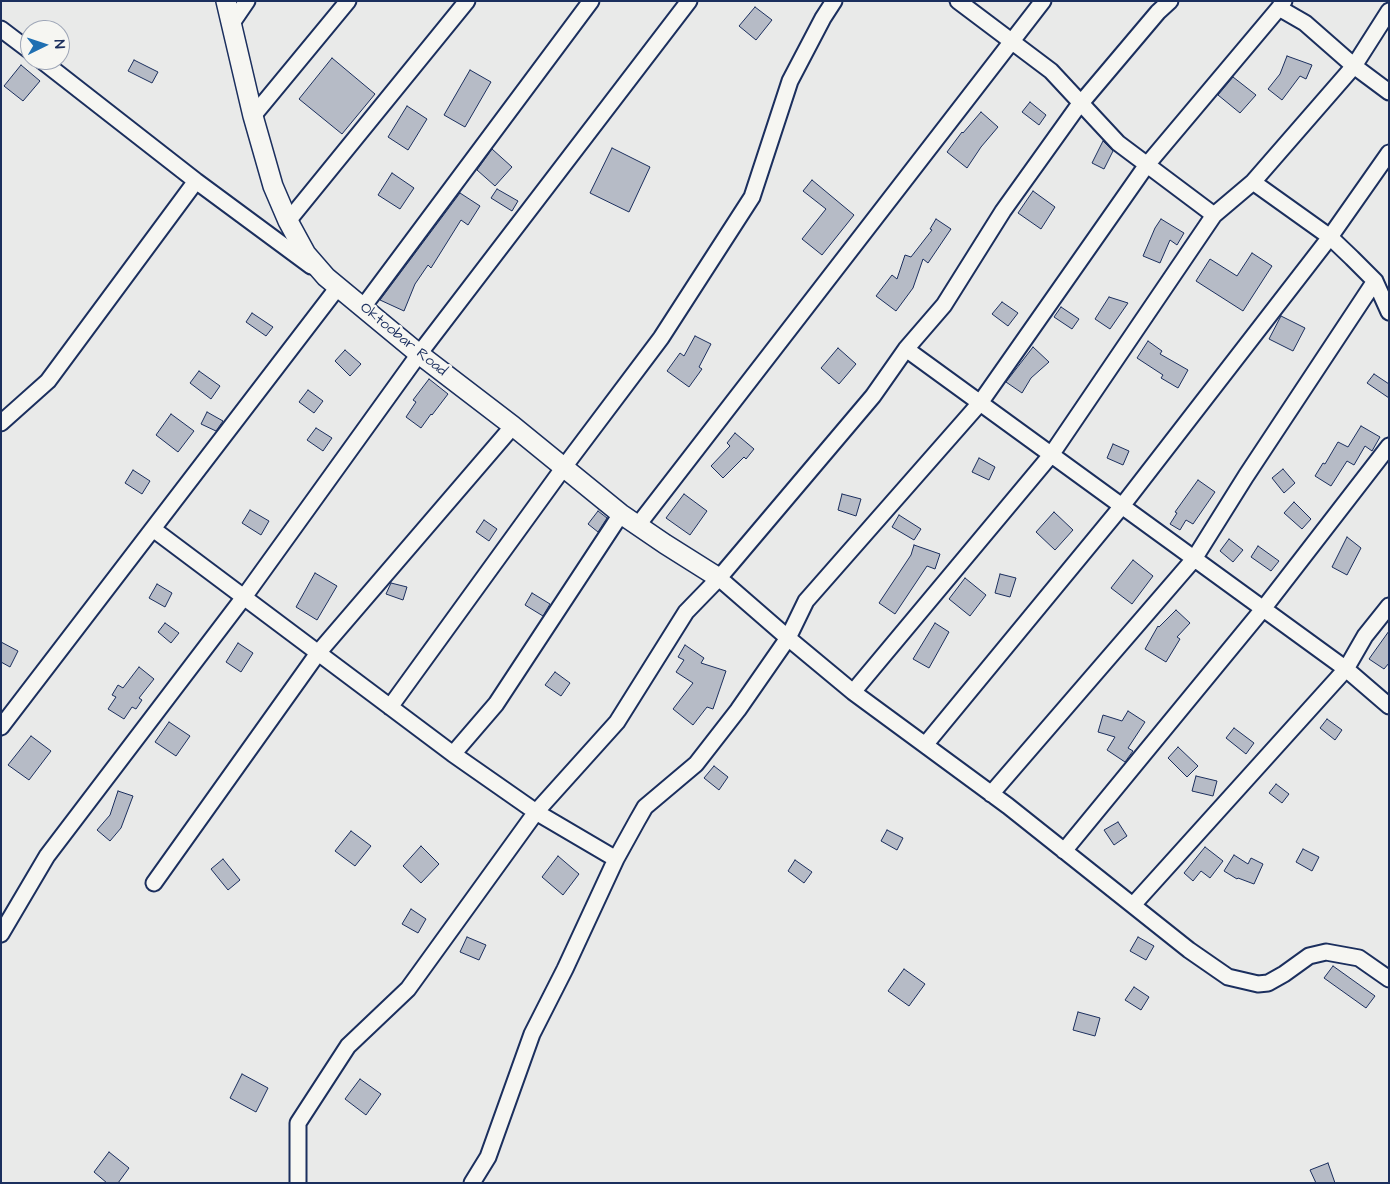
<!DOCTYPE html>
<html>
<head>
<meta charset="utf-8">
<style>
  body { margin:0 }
  #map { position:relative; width:1390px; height:1184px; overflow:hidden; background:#e9eae9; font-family:"Architects Daughter",sans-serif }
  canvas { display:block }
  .frame { position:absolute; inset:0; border:2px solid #1b2f5e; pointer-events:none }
  .north { position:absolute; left:20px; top:20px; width:50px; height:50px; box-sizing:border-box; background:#f6f6f2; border:1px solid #9ea6b7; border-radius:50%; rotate:86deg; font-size:14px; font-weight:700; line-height:20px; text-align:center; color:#1b2f5e }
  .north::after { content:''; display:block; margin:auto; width:18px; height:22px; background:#1f6fb2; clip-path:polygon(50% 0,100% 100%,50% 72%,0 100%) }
</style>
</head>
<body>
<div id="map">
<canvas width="1390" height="1184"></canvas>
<div class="frame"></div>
<div class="north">N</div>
</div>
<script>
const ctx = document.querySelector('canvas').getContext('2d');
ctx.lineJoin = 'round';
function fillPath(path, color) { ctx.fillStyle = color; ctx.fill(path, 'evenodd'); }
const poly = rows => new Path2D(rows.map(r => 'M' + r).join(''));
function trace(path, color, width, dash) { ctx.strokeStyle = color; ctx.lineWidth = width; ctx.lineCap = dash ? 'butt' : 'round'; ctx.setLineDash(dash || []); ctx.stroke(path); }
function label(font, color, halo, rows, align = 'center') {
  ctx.font = font + ' "Architects Daughter",sans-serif'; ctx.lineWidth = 5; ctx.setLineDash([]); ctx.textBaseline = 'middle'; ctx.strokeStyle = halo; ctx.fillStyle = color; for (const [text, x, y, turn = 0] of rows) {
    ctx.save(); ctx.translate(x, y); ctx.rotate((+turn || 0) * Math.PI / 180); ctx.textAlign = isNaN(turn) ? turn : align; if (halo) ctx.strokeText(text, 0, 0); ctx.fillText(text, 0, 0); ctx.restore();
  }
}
const building = poly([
  [755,7,772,20,756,40,739,26,755,7],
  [1287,56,1312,65,1306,79,1300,76,1282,100,1268,89,1280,74,1287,56],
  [332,58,375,94,342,134,299,99,332,58],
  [134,60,158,72,152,83,128,71,134,60],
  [21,65,40,81,23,101,4,86,21,65],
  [470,70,491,82,465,127,444,115,470,70],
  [1233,77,1256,95,1240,113,1218,95,1233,77],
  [1030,102,1046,115,1039,125,1022,112,1030,102],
  [407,106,427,119,408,150,388,137,407,106],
  [981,112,998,127,981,147,967,168,947,152,962,132,963,133,981,112],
  [1103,141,1113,151,1104,169,1092,163,1103,141],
  [612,148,650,167,629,212,590,193,612,148],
  [492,149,512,167,495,186,477,170,492,149],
  [392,173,414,188,400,209,378,195,392,173],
  [812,180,854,215,822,255,802,239,826,209,803,191,812,180],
  [497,189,518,201,512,211,491,198,497,189],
  [1033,191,1055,207,1041,229,1018,213,1033,191],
  [460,193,480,206,468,225,461,220,431,268,428,265,415,284,404,311,380,300,460,193],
  [936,219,951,229,928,263,923,259,913,288,896,311,876,296,892,275,897,279,905,255,911,257,932,230,930,229,936,219],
  [1161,219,1184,233,1177,245,1170,240,1160,263,1143,256,1155,228,1161,219],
  [1252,253,1272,266,1243,311,1196,281,1210,259,1237,276,1252,253],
  [1109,297,1128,303,1110,329,1095,319,1109,297],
  [1002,302,1018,313,1008,326,992,314,1002,302],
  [1061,307,1079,319,1072,329,1054,317,1061,307],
  [252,313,273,327,266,336,246,322,252,313],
  [1281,316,1305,328,1293,351,1269,339,1281,316],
  [695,336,711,344,699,367,702,369,689,387,667,371,680,353,684,356,695,336],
  [1148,341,1162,351,1160,354,1188,370,1178,388,1161,378,1163,375,1137,358,1148,341],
  [1033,347,1049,362,1031,378,1022,393,1006,382,1033,347],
  [838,348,856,364,839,384,821,368,838,348],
  [345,350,361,364,350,376,335,361,345,350],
  [199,371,220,386,211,399,190,383,199,371],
  [1374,374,1389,384,1389,398,1367,383,1374,374],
  [429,379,448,394,432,415,431,414,421,428,406,417,416,402,413,400,429,379],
  [308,390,323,401,314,413,299,402,308,390],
  [207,412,223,421,216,431,201,424,207,412],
  [171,414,194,431,178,452,156,435,171,414],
  [1361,426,1380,437,1372,451,1365,446,1354,465,1347,461,1331,486,1315,476,1323,463,1325,464,1338,442,1348,447,1361,426],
  [316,428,332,438,323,451,307,440,316,428],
  [735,433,754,449,746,459,744,457,723,478,711,466,730,446,727,443,735,433],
  [1113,444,1129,451,1123,465,1107,458,1113,444],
  [979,458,995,467,989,480,972,472,979,458],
  [1283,469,1295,483,1284,493,1272,478,1283,469],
  [133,470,150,481,142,494,125,483,133,470],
  [1198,480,1215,492,1193,524,1186,520,1180,530,1170,524,1177,513,1175,512,1198,480],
  [684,494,707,511,690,535,666,518,684,494],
  [842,494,861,499,856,516,838,510,842,494],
  [1294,502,1311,519,1302,529,1284,513,1294,502],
  [250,510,269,521,261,535,242,523,250,510],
  [598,511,607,518,598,532,588,524,598,511],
  [1054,512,1073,530,1055,550,1036,532,1054,512],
  [899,515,921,529,914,540,892,527,899,515],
  [484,520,497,529,489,541,476,532,484,520],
  [1347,537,1361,548,1347,575,1332,567,1347,537],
  [1229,539,1243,550,1233,562,1220,551,1229,539],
  [914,545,940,554,935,569,927,566,895,614,879,603,911,555,914,545],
  [1258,546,1279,561,1271,571,1251,557,1258,546],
  [1133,560,1153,576,1132,604,1111,588,1133,560],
  [315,573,337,586,317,620,296,607,315,573],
  [1000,574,1016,578,1010,597,995,593,1000,574],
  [965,578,986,595,970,616,949,599,965,578],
  [391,583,407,587,403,600,386,594,391,583],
  [157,584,172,593,165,607,149,598,157,584],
  [532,593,550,604,543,616,525,605,532,593],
  [1176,610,1190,623,1177,637,1180,639,1166,662,1145,649,1158,626,1159,627,1176,610],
  [165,623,179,633,171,643,158,632,165,623],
  [935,623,949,632,929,668,913,659,935,623],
  [1389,631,1389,663,1384,669,1369,659,1389,631],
  [1,642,18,651,10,667,1,662,1,642],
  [238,643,253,653,241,672,226,662,238,643],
  [685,645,704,658,701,663,726,671,713,709,707,707,693,725,673,709,693,683,676,672,684,660,678,657,685,645],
  [139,667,154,679,139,698,142,700,136,709,132,707,124,719,108,709,116,697,112,695,118,685,123,688,139,667],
  [555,672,570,683,561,696,545,685,555,672],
  [1128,711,1145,722,1128,748,1133,751,1125,762,1107,750,1115,737,1098,732,1103,715,1122,721,1128,711],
  [1327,719,1342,730,1335,740,1320,728,1327,719],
  [169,722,190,736,176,756,155,742,169,722],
  [1234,728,1254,743,1246,754,1226,738,1234,728],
  [31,736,51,751,29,780,8,765,31,736],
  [1178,747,1198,766,1187,777,1168,758,1178,747],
  [714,766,728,777,719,790,704,778,714,766],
  [1196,776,1217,781,1213,796,1192,791,1196,776],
  [1276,784,1289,794,1282,803,1269,793,1276,784],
  [118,791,133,796,121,828,110,841,97,830,110,815,118,791],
  [1118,822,1127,836,1114,845,1104,830,1118,822],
  [887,830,903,838,897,850,881,841,887,830],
  [351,831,371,846,355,866,335,851,351,831],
  [421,846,439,864,421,883,403,866,421,846],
  [1205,847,1223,861,1210,878,1201,871,1193,881,1184,873,1205,847],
  [1303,849,1319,857,1312,871,1296,862,1303,849],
  [1234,855,1248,864,1251,858,1263,864,1254,884,1238,878,1237,879,1224,871,1234,855],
  [558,856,579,874,563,895,542,877,558,856],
  [223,859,240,880,228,890,211,869,223,859],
  [795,860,812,872,804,883,788,871,795,860],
  [411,909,426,919,418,933,402,924,411,909],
  [467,937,486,945,479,960,460,952,467,937],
  [1138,937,1154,946,1146,960,1130,951,1138,937],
  [1333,966,1375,996,1366,1008,1324,978,1333,966],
  [904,969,925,984,909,1006,888,991,904,969],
  [1134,987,1149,997,1141,1010,1125,1000,1134,987],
  [1078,1012,1100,1018,1095,1036,1073,1030,1078,1012],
  [242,1074,268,1088,256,1112,230,1098,242,1074],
  [360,1079,381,1094,366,1115,345,1099,360,1079],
  [109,1152,129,1168,118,1183,107,1183,94,1172,109,1152],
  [1328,1163,1335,1183,1316,1183,1310,1170,1328,1163]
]);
const minor = poly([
  [958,1,1051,71,1118,143,1214,215,1253,182],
  [1284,1,1279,8,1305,23,1354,66,1253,182,1330,237,1352,258,1375,281,1389,312],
  [1279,8,1146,166,980,403,806,601,788,638,853,692,1008,806,1189,950,1228,977,1258,984,1268,983,1284,974,1309,956,1326,952,1359,958,1389,979],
  [1389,11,1354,66,1389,92],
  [232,23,247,1],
  [1,29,30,51],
  [41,60,196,181,311,266],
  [253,116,348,1],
  [288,221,467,1],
  [363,307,591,1],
  [906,349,1346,669,1389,706],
  [1,423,48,381,196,181],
  [638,525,1043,1],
  [153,529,453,754,536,812,616,859],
  [853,692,1051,455,1214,215],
  [390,707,564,467,661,338,752,197,790,81,823,18,834,1],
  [1,727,338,287],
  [925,745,1122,506,1330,237,1389,153],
  [453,754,496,704,621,514],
  [991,794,1194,559,1246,476,1375,281],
  [1064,851,1263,609,1389,446],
  [154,883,318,653,513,426],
  [1133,905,1346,669,1365,636,1389,606],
  [1,934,47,856,244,597,419,354,689,1],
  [298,1183,298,1123,348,1046,408,989,536,812,617,722,686,612,719,578],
  [472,1183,488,1157,532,1034,565,969,616,859,637,821,645,807,696,764,738,710,788,638,719,578,873,396,906,349,944,305,1003,211,1076,109,1158,12,1170,1]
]);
const tertiary = poly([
  [226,1,253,116,273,186,288,221,306,254,326,277,419,354,513,426,621,514,665,544,719,578]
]);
const streetNames = [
  ["Oktoobar Road",403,340,39]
];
fillPath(building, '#b6bbc6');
trace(building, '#1b2f5e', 1);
trace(minor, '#1b2f5e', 19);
trace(tertiary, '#1b2f5e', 22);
trace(minor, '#f6f6f2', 15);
trace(tertiary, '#f6f6f2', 19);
label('15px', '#1b2f5e', '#f6f6f2', streetNames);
</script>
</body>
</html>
